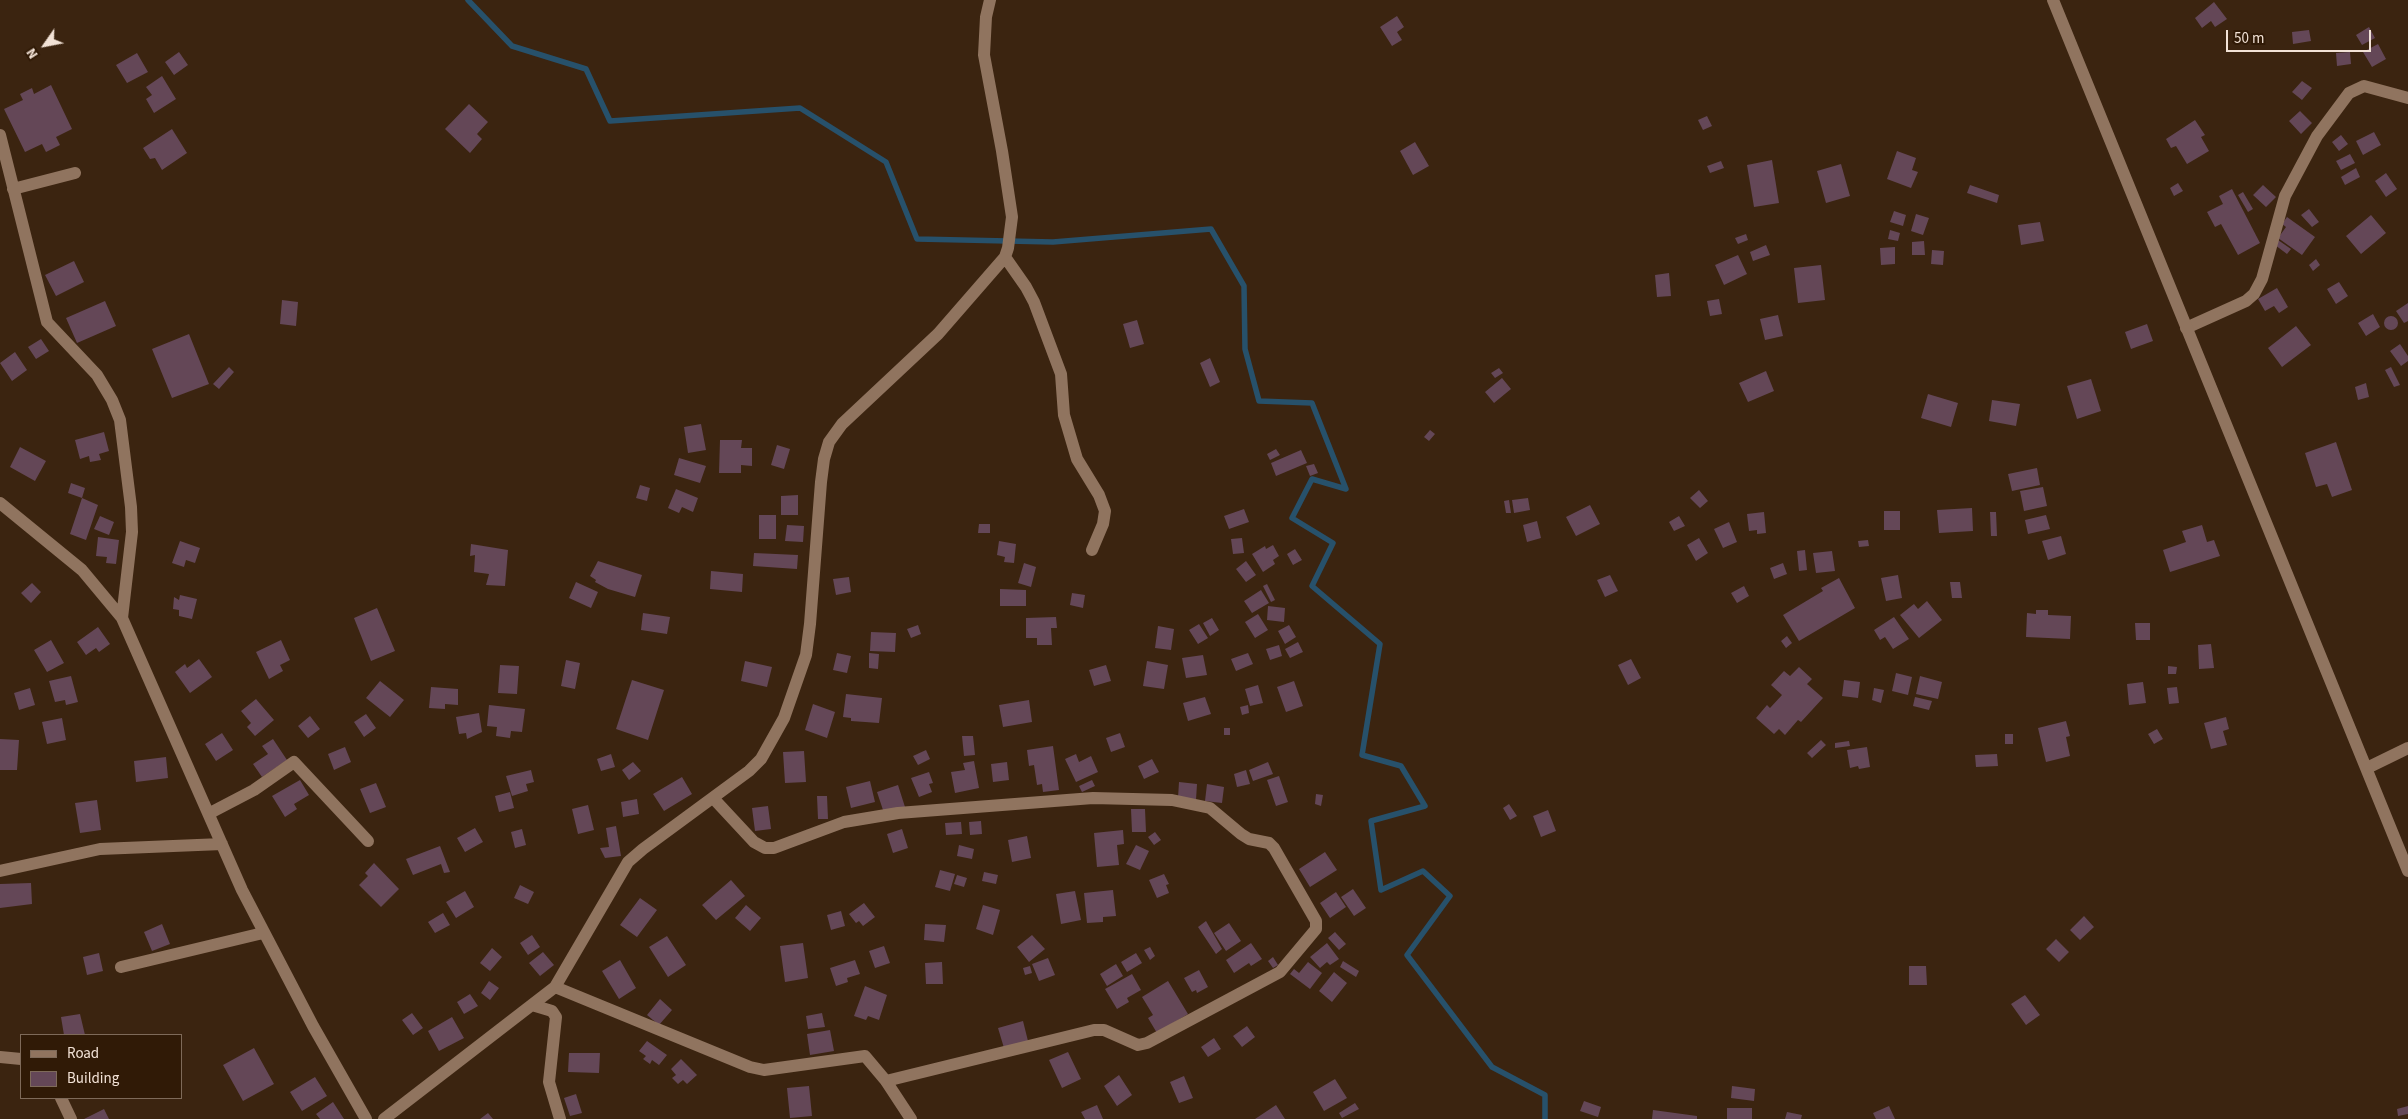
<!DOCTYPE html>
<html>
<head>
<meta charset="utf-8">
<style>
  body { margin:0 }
  #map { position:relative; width:2408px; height:1119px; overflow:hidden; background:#3b2410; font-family:"Source Sans 3",sans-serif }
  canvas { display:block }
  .legend { position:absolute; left:20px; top:1034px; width:162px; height:65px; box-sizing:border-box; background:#301a06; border:1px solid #7e6a59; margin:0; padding:6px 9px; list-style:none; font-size:15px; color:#f2e2d6 }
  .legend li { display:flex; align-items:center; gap:10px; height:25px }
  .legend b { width:25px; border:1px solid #7e6a59 }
  .north { position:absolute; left:20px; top:20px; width:50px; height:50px; -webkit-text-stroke:4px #301a06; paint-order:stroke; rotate:237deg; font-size:14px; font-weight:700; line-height:20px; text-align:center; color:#f2e2d6 }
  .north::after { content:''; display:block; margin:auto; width:18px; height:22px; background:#f2e2d6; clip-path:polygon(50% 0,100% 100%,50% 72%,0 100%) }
  .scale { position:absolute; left:2226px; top:30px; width:145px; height:22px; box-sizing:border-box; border:2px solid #f2e2d6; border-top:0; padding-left:6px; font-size:15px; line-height:18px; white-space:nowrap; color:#f2e2d6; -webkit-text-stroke:4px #301a06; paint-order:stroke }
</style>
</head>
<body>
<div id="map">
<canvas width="2408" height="1119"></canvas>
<ul class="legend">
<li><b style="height:6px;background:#90745f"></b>Road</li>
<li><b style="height:14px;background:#644757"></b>Building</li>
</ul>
<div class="north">N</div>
<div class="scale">50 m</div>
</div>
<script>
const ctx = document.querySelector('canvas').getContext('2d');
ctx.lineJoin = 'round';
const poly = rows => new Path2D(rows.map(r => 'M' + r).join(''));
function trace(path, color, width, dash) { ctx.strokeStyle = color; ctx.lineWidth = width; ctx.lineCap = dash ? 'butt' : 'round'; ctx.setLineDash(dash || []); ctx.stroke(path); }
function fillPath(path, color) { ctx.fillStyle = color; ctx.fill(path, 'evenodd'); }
const stream = poly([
  [468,0,512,46,586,69,610,121,800,108,886,162,917,239,1053,242,1211,229,1244,286,1245,349,1259,401,1312,403,1346,489,1312,479,1292,518,1333,543,1312,586,1380,644,1362,755,1401,766,1425,806,1371,821,1381,890,1423,871,1450,896,1407,955,1492,1067,1545,1095,1545,1119]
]);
const building = poly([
  [2214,2,2227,19,2215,27,2211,21,2202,28,2195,18],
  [1397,16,1404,27,1397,32,1402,40,1392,46,1380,27],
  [2369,27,2375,38,2362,45,2356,35],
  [2309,30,2311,41,2293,44,2292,32],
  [2378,44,2386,59,2372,67,2363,52],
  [179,52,188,65,174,75,165,62],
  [2350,52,2351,64,2337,66,2336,53],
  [137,53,148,72,127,83,116,65],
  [162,76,176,99,154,113,146,99,152,95,146,87],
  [2302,81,2312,88,2302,100,2292,92],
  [51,85,72,129,56,137,60,145,46,152,42,144,25,152,4,109,23,100,20,94,32,88,34,94],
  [469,104,488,122,477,134,482,139,470,153,445,129],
  [2300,111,2312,123,2301,134,2289,121],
  [1707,116,1712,126,1703,130,1698,120],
  [2195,120,2205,135,2201,137,2209,151,2187,164,2176,146,2171,148,2166,139],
  [172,129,187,153,162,170,155,158,150,159,143,148],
  [2374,132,2381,145,2363,155,2356,141],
  [2341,135,2348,144,2339,151,2332,142],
  [1415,142,1429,166,1413,175,1400,151],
  [1897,151,1916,158,1912,170,1918,172,1911,188,1887,179],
  [2350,154,2355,163,2341,170,2336,161],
  [1772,160,1779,203,1754,207,1747,165],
  [1721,161,1724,168,1710,173,1707,166],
  [1841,164,1850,196,1826,203,1817,171],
  [2356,168,2360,177,2345,185,2341,177],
  [2386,173,2397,189,2386,197,2375,181],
  [2178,183,2183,191,2174,196,2170,188],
  [1970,185,1999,195,1997,203,1967,193],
  [2263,185,2276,197,2266,207,2253,195],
  [2232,189,2260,243,2238,255,2221,224,2215,227,2207,212,2223,204,2219,196],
  [2243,192,2253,209,2248,212,2238,195],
  [2309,209,2319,222,2312,227,2301,215],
  [1894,211,1906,215,1903,226,1890,222],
  [1916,214,1929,218,1923,235,1911,231],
  [2371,215,2386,233,2361,254,2346,236],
  [2287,217,2315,237,2302,255,2278,238,2286,227,2282,224],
  [2040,222,2044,241,2021,245,2018,225],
  [1890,230,1900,233,1898,241,1888,239],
  [1746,234,1748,240,1738,244,1735,238],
  [2278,240,2291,249,2287,254,2275,245],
  [1924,241,1925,255,1912,255,1912,242],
  [1766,245,1770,255,1753,261,1750,252],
  [1895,247,1895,264,1881,265,1880,248],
  [1932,250,1944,251,1943,265,1931,264],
  [1738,255,1747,274,1724,285,1715,265],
  [2316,259,2320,265,2313,271,2309,265],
  [74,261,84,282,56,296,45,275],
  [1821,265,1825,300,1798,303,1794,268],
  [1669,273,1671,296,1657,297,1655,275],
  [2339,282,2348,296,2336,304,2327,289],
  [2277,288,2288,307,2279,313,2274,306,2265,311,2258,299],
  [1719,299,1722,314,1710,316,1707,301],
  [282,300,298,302,296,326,280,324],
  [105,301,116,326,77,343,66,318],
  [2408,303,2408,321,2404,323,2396,311],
  [2373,314,2380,327,2366,336,2358,323],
  [1778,315,1783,336,1765,340,1760,319],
  '2384 323a7 7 0 1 1 14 0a7 7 0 1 1-14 0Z',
  [1137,320,1144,344,1130,348,1123,324],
  [2147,324,2153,341,2131,349,2125,332],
  [2296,326,2311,345,2282,367,2268,348],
  [189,334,209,384,172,398,152,349],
  [41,339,49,351,36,359,28,347],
  [2400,344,2408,356,2408,361,2401,366,2390,351],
  [15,352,27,370,12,381,0,363],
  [1210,358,1220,382,1210,387,1200,363],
  [229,367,234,372,219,389,213,384],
  [2391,367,2400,385,2394,387,2385,370],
  [1499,368,1503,373,1495,378,1491,373],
  [1766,371,1774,391,1748,402,1739,383],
  [1502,378,1511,389,1494,403,1485,392],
  [2091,379,2101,411,2077,419,2067,386],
  [2366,383,2369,397,2358,400,2355,387],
  [1928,394,1958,403,1951,427,1921,418],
  [1992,400,2020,404,2016,426,1989,421],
  [701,424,706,450,688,453,684,427],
  [1430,430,1435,434,1429,441,1424,437],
  [104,432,109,451,99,454,101,460,90,462,89,456,80,459,75,440],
  [720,440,742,440,741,448,752,448,752,466,741,465,741,473,719,473],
  [2336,442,2352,490,2332,497,2327,484,2316,487,2305,453],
  [777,445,790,449,784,469,771,465],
  [20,447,46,461,35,481,10,467],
  [1276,449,1280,455,1270,460,1267,454],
  [1301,450,1307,463,1276,476,1271,463],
  [679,458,706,466,700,483,674,475],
  [1314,464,1318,473,1310,476,1306,466],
  [2037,468,2040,485,2012,491,2008,474],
  [71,483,85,488,82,498,68,493],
  [640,485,650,488,647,501,636,498],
  [2043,487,2047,506,2024,511,2020,491],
  [676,489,698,498,693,512,682,507,679,513,668,508],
  [1699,490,1708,501,1700,508,1690,498],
  [798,495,798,515,781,515,781,496],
  [82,498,98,505,86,540,70,534],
  [1528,498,1530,510,1514,513,1512,500],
  [1509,500,1511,513,1506,513,1504,501],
  [1590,505,1600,524,1576,536,1566,517],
  [1972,508,1973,531,1939,533,1937,510],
  [1244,509,1249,522,1229,529,1224,516],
  [1884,511,1900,511,1900,530,1884,530],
  [1764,512,1766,533,1757,534,1757,530,1749,531,1747,514],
  [1990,512,1996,512,1997,536,1991,536],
  [759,515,776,515,776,539,759,539],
  [2046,515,2050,529,2028,534,2025,520],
  [100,516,114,522,109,535,94,529],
  [1679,516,1685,526,1674,531,1669,522],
  [1537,521,1541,538,1527,542,1523,525],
  [1729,522,1737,542,1723,548,1714,529],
  [979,524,990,524,990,533,978,533],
  [787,525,804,526,803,542,785,541],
  [2202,525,2207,542,2214,540,2220,556,2170,572,2163,550,2186,542,2182,531],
  [2061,536,2066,554,2048,560,2042,541],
  [98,537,119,540,116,564,106,563,107,557,96,556],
  [1242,538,1244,553,1233,554,1231,539],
  [1699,538,1708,553,1696,561,1687,545],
  [1868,540,1869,546,1859,547,1858,541],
  [180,541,200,548,195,563,186,560,184,567,172,563],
  [999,541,1016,544,1014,563,1004,562,1005,557,997,555],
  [471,544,508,550,505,586,486,585,489,574,474,572,475,555,470,556],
  [1273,545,1279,556,1273,560,1275,564,1263,572,1252,554,1265,546,1266,549],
  [1295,549,1302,560,1293,565,1287,554],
  [1805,550,1807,570,1799,571,1797,551],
  [1832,551,1835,571,1816,573,1813,553],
  [754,553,798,555,797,569,753,566],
  [598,561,642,575,635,597,608,589,595,582,596,580,590,576],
  [1246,561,1256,575,1246,582,1236,569],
  [1024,563,1036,567,1031,587,1018,583],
  [1783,563,1787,574,1774,579,1770,568],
  [711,571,743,574,742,592,710,589],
  [1610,575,1618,591,1605,597,1597,580],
  [1898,575,1902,598,1886,601,1881,578],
  [849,577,851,592,836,595,833,579],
  [1839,578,1855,608,1799,641,1783,615,1823,591,1821,588],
  [576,582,598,592,591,608,569,598],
  [1950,582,1960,582,1962,598,1952,598],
  [32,583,41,592,31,603,21,593],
  [1267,584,1275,600,1271,602,1263,586],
  [1744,586,1749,596,1737,603,1731,593],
  [1000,589,1026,590,1026,606,1000,606],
  [1261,590,1269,603,1252,613,1244,601],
  [1072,593,1085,595,1083,608,1070,605],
  [180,595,197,599,192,619,179,616,179,610,173,609,174,597,179,600],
  [1927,601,1942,620,1919,638,1900,615,1914,604,1918,609],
  [1268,606,1285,608,1284,622,1267,620],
  [377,608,395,651,371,661,354,618],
  [2036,610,2048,610,2048,615,2071,616,2070,639,2026,637,2027,613,2036,614],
  [643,613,670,617,667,634,641,630],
  [1258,614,1268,630,1255,638,1245,622],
  [1056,617,1057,628,1051,628,1052,645,1037,645,1037,638,1026,638,1026,618],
  [1894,617,1909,639,1893,649,1885,637,1880,640,1874,630],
  [1212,618,1219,630,1210,636,1203,623],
  [2135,623,2150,623,2150,640,2136,640],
  [1199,624,1208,638,1198,644,1189,630],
  [918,625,921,634,911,638,907,629],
  [1289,625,1296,637,1285,644,1278,631],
  [1158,626,1174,629,1171,650,1155,648],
  [98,627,110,644,99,652,96,648,86,655,77,642],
  [871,632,896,633,895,652,870,651],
  [1787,636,1792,643,1786,648,1781,641],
  [51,640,64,663,47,672,34,650],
  [281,640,290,660,280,665,283,671,269,679,256,652],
  [1298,642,1303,652,1290,658,1285,649],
  [2211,644,2214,668,2199,669,2198,645],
  [1279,645,1282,656,1270,660,1266,649],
  [837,653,851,656,847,673,833,670],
  [869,653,879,654,878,669,869,668],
  [1248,653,1253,664,1236,671,1231,659],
  [1203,655,1207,675,1186,678,1182,658],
  [199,659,212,677,190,693,175,672,185,664,187,668],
  [1631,659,1641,678,1628,685,1618,665],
  [566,660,580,663,575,689,561,686],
  [745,661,772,667,767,687,741,681],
  [1147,661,1168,665,1164,689,1143,686],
  [500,665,519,666,517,694,498,693],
  [1106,665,1111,681,1094,686,1089,670],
  [2168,666,2177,667,2176,674,2168,674],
  [1799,667,1812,679,1807,684,1823,698,1801,722,1798,720,1785,735,1779,729,1774,734,1756,718,1767,705,1770,708,1782,695,1771,685,1784,671,1790,676],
  [1896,673,1912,677,1908,695,1892,691],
  [71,676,78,702,66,705,65,700,55,702,49,681],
  [1920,676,1942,682,1938,699,1916,694],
  [632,680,664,690,648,740,616,729],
  [1844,680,1860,682,1858,698,1842,696],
  [380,681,404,700,390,717,366,698],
  [1294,681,1303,706,1286,712,1277,687],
  [2143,682,2146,703,2129,705,2127,684],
  [1258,685,1263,703,1250,706,1245,689],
  [431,687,458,689,458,705,445,704,445,709,429,708],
  [2177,687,2179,703,2169,704,2167,688],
  [30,688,35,705,19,710,14,693],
  [1874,688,1884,690,1881,703,1872,700],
  [846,694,882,698,879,723,851,721,851,718,843,717],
  [1205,697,1211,714,1188,721,1183,703],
  [1915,697,1932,701,1929,710,1913,706],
  [256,699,274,720,255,736,247,727,251,723,241,711],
  [1029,700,1032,722,1003,727,999,705],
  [813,704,835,712,827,738,805,730],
  [489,705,525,709,522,732,511,731,510,738,496,736,497,727,487,726],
  [1248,705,1249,713,1242,715,1240,707],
  [479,713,482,732,467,739,466,733,459,734,456,717],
  [366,714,376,728,364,737,354,722],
  [310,716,320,729,308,738,298,726],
  [2226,717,2229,729,2223,731,2227,745,2211,749,2204,723],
  [62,718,66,740,47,744,42,722],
  [2066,721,2070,736,2066,737,2070,756,2046,762,2038,728],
  [1224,728,1230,728,1230,735,1224,735],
  [2157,729,2163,739,2154,744,2148,734],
  [222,733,233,750,216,761,205,744],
  [1120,733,1125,747,1111,752,1106,738],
  [2005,734,2013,734,2013,744,2005,744],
  [962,736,973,736,975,755,964,756],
  [0,739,19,740,17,770,0,770],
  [273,739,287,760,262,777,253,764,268,754,262,746],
  [1821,740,1826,745,1812,758,1807,753],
  [1849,741,1850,746,1835,748,1835,743],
  [1053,746,1059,790,1043,792,1042,784,1037,785,1034,765,1029,766,1027,750],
  [345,747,351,762,334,770,328,754],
  [1867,747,1870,767,1859,769,1858,766,1850,768,1847,750],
  [926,750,930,759,918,765,913,756],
  [804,751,806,782,785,783,783,752],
  [611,754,615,767,601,771,597,759],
  [1076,754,1079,762,1091,756,1098,772,1076,782,1065,759],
  [1997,754,1998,766,1976,767,1975,755],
  [166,757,168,778,136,782,134,761],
  [1152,759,1159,772,1144,779,1138,766],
  [974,761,979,788,955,793,951,772,965,770,963,763],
  [633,762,641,771,629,780,622,770],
  [1007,762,1009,780,993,782,991,764],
  [1268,762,1273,774,1253,781,1249,770],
  [531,770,534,782,526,784,528,791,512,796,506,776],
  [1246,770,1250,784,1237,787,1234,774],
  [929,772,933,783,929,784,932,792,919,797,911,778],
  [1279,776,1288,802,1276,806,1267,780],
  [682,777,692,794,664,811,653,794],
  [300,780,309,795,294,804,297,809,285,817,272,796],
  [1092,780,1095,786,1082,792,1079,786],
  [870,781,875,802,851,808,846,787],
  [1179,782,1197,784,1196,800,1178,798],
  [376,783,386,807,370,813,360,789],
  [1207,784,1224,787,1222,803,1205,801],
  [898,785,905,807,884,813,877,792],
  [510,792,514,808,499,812,495,796],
  [1316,794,1323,795,1321,806,1315,804],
  [817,796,827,796,828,819,818,819],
  [637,799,639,814,623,817,621,802],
  [97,800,101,830,80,833,75,803],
  [1509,804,1517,816,1510,820,1503,808],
  [588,805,594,830,578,834,572,809],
  [768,806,771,829,755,831,752,808],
  [1131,809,1145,809,1146,832,1132,832],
  [1548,810,1556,831,1541,837,1533,816],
  [981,821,982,834,970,835,969,822],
  [961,822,962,834,946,835,945,823],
  [616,826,621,856,605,858,600,848,609,847,606,828],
  [475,828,483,842,465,852,457,838],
  [522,829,526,845,515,848,511,832],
  [902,829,908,848,893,853,887,834],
  [1123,830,1124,844,1117,845,1119,865,1097,867,1094,833],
  [1155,832,1161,840,1154,845,1148,837],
  [1027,836,1031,858,1012,862,1008,840],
  [959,845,974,849,972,859,957,856],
  [1136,845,1149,851,1140,870,1126,864],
  [440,846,450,872,444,873,441,864,413,875,406,859],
  [1325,852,1337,870,1310,887,1299,869],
  [374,863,399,889,381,907,359,885,368,876,365,873],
  [940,870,955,874,950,891,935,887],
  [984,872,998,875,996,884,982,881],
  [1164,874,1169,884,1166,885,1169,893,1157,898,1149,880],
  [957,875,967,878,964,887,954,884],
  [731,880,745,896,716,920,702,905],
  [31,883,32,904,0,908,0,884],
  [520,885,534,892,528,904,514,898],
  [1353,889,1366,908,1354,916,1341,897],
  [1113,890,1116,916,1103,917,1103,922,1087,923,1084,893],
  [465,891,474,907,456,918,446,902],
  [1075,891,1081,920,1061,924,1056,894],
  [1336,892,1346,907,1330,918,1320,903],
  [640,898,657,910,637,937,620,925],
  [864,903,875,917,863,926,859,921,856,923,849,914],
  [746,905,761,918,750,931,735,918],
  [983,905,1000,910,993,935,976,929],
  [841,911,845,926,831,930,827,915],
  [443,913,450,925,435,933,428,922],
  [2084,916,2094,927,2080,940,2070,930],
  [1206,921,1222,949,1216,954,1198,927],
  [1229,923,1241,941,1226,951,1214,933],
  [162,924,170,944,152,951,144,932],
  [925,924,946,925,944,942,924,940],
  [1335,932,1346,944,1339,950,1328,938],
  [532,935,540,947,528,955,520,943],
  [1032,935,1045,949,1029,962,1017,947],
  [667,936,686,965,668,977,649,947],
  [2056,939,2069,952,2059,962,2046,949],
  [803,943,808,978,785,982,780,946],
  [1251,943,1262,959,1251,966,1249,963,1234,973,1226,960],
  [1327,943,1339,959,1330,965,1327,962,1320,968,1310,957],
  [884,946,890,963,875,968,869,951],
  [1150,947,1155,956,1150,960,1144,950],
  [492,948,502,957,490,971,480,963],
  [543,952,554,965,540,976,529,963],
  [99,953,103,971,87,975,83,957],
  [1136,953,1142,963,1127,972,1121,962],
  [1273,957,1278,965,1273,968,1268,961],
  [1048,958,1055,975,1039,981,1032,964],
  [620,960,636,988,619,999,602,971],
  [855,960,860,974,847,978,848,982,836,986,830,968],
  [1343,961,1359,971,1356,977,1340,967],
  [942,962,943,984,926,984,925,963],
  [1308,962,1322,973,1310,989,1290,974,1294,969,1299,973],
  [1116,964,1123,976,1107,986,1100,974],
  [1030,966,1032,973,1025,975,1023,968],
  [1909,966,1926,966,1927,985,1909,985],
  [1199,970,1208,987,1197,993,1196,990,1192,992,1184,978],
  [1334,972,1347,983,1332,1002,1319,991],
  [1132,974,1141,990,1127,998,1129,1002,1117,1009,1105,989],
  [489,981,499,988,490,1000,481,993],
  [1168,981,1188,1014,1157,1033,1148,1018,1153,1015,1142,997],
  [865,986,887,995,879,1020,868,1016,866,1020,854,1016],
  [470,994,478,1006,464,1014,457,1002],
  [2025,995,2040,1015,2026,1025,2011,1004],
  [660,999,672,1010,659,1025,647,1015],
  [412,1013,423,1028,413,1035,402,1020],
  [822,1013,825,1027,808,1029,806,1016],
  [80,1014,85,1035,64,1035,61,1017],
  [452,1017,464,1038,439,1051,428,1031],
  [1023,1021,1028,1041,1004,1048,998,1028],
  [1247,1026,1255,1037,1242,1047,1233,1036],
  [830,1030,834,1051,810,1055,807,1034],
  [1214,1038,1221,1049,1208,1057,1201,1047],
  [647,1041,667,1055,659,1065,652,1060,650,1064,643,1059,646,1056,639,1051],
  [254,1048,274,1084,243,1101,223,1065],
  [1068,1052,1081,1079,1062,1088,1049,1060],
  [569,1053,600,1053,599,1073,568,1072],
  [681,1059,697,1075,687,1084,683,1080,678,1084,672,1078,676,1075,671,1069],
  [1119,1075,1132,1095,1117,1106,1104,1086],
  [1184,1076,1193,1098,1179,1103,1170,1082],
  [315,1077,327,1096,302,1111,290,1092],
  [1335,1079,1347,1098,1324,1111,1313,1092],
  [809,1086,812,1116,790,1118,787,1088],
  [1732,1086,1755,1089,1754,1101,1731,1098],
  [576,1094,582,1113,570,1116,564,1098],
  [1584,1101,1601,1107,1598,1117,1580,1111],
  [333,1102,344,1119,320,1119,316,1114],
  [1355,1103,1359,1109,1342,1118,1339,1113],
  [1097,1105,1103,1119,1085,1119,1081,1112],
  [1276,1105,1285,1119,1255,1119],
  [1889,1106,1895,1119,1876,1119,1873,1113],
  [2408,1106,2408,1114,2398,1116,2397,1109],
  [1727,1108,1752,1108,1752,1119,1727,1119],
  [104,1109,109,1119,84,1119],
  [1653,1110,1697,1116,1697,1119,1652,1119],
  [1787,1112,1802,1115,1801,1119,1785,1119],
  [488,1113,493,1119,480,1119]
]);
const street = poly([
  [0,135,47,322,97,375,112,400,120,420,131,507,132,532,122,618],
  [13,189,75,173],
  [1005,257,1026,287,1034,302,1061,374,1064,415,1077,459,1099,495,1105,511,1103,524,1092,550],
  [2186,328,2246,301,2254,294,2262,279,2285,196,2317,136,2349,93,2364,86,2408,98],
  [0,503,82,570,122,618,242,890,313,1026,366,1119],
  [2367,768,2408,748],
  [714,799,754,842,765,848,774,848,844,822,898,813,1093,798,1172,800,1210,808,1241,834,1249,839,1269,843,1274,848,1316,921,1316,929,1280,972,1147,1043,1138,1045,1104,1030,1094,1030,886,1081],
  [210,813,254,790,294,762,368,841],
  [0,871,100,849,222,844],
  [121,967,263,933],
  [555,987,750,1067,764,1070,865,1056,886,1081,911,1119],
  [532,1005,552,1011,556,1017,549,1082,560,1119],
  [0,1057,21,1059],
  [61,1098,71,1119],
  [384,1119,555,987,628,862,643,849,749,771,761,759,784,718,806,655,810,624,821,482,824,459,829,442,842,424,938,334,1005,257,1008,248,1012,217,1002,151,984,55,986,17,990,0]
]);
const secondary = poly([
  [2053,0,2408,871]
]);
trace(stream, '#27516b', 5.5);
fillPath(building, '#644757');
trace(street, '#90745f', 12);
trace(secondary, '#90745f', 12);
</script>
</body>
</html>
